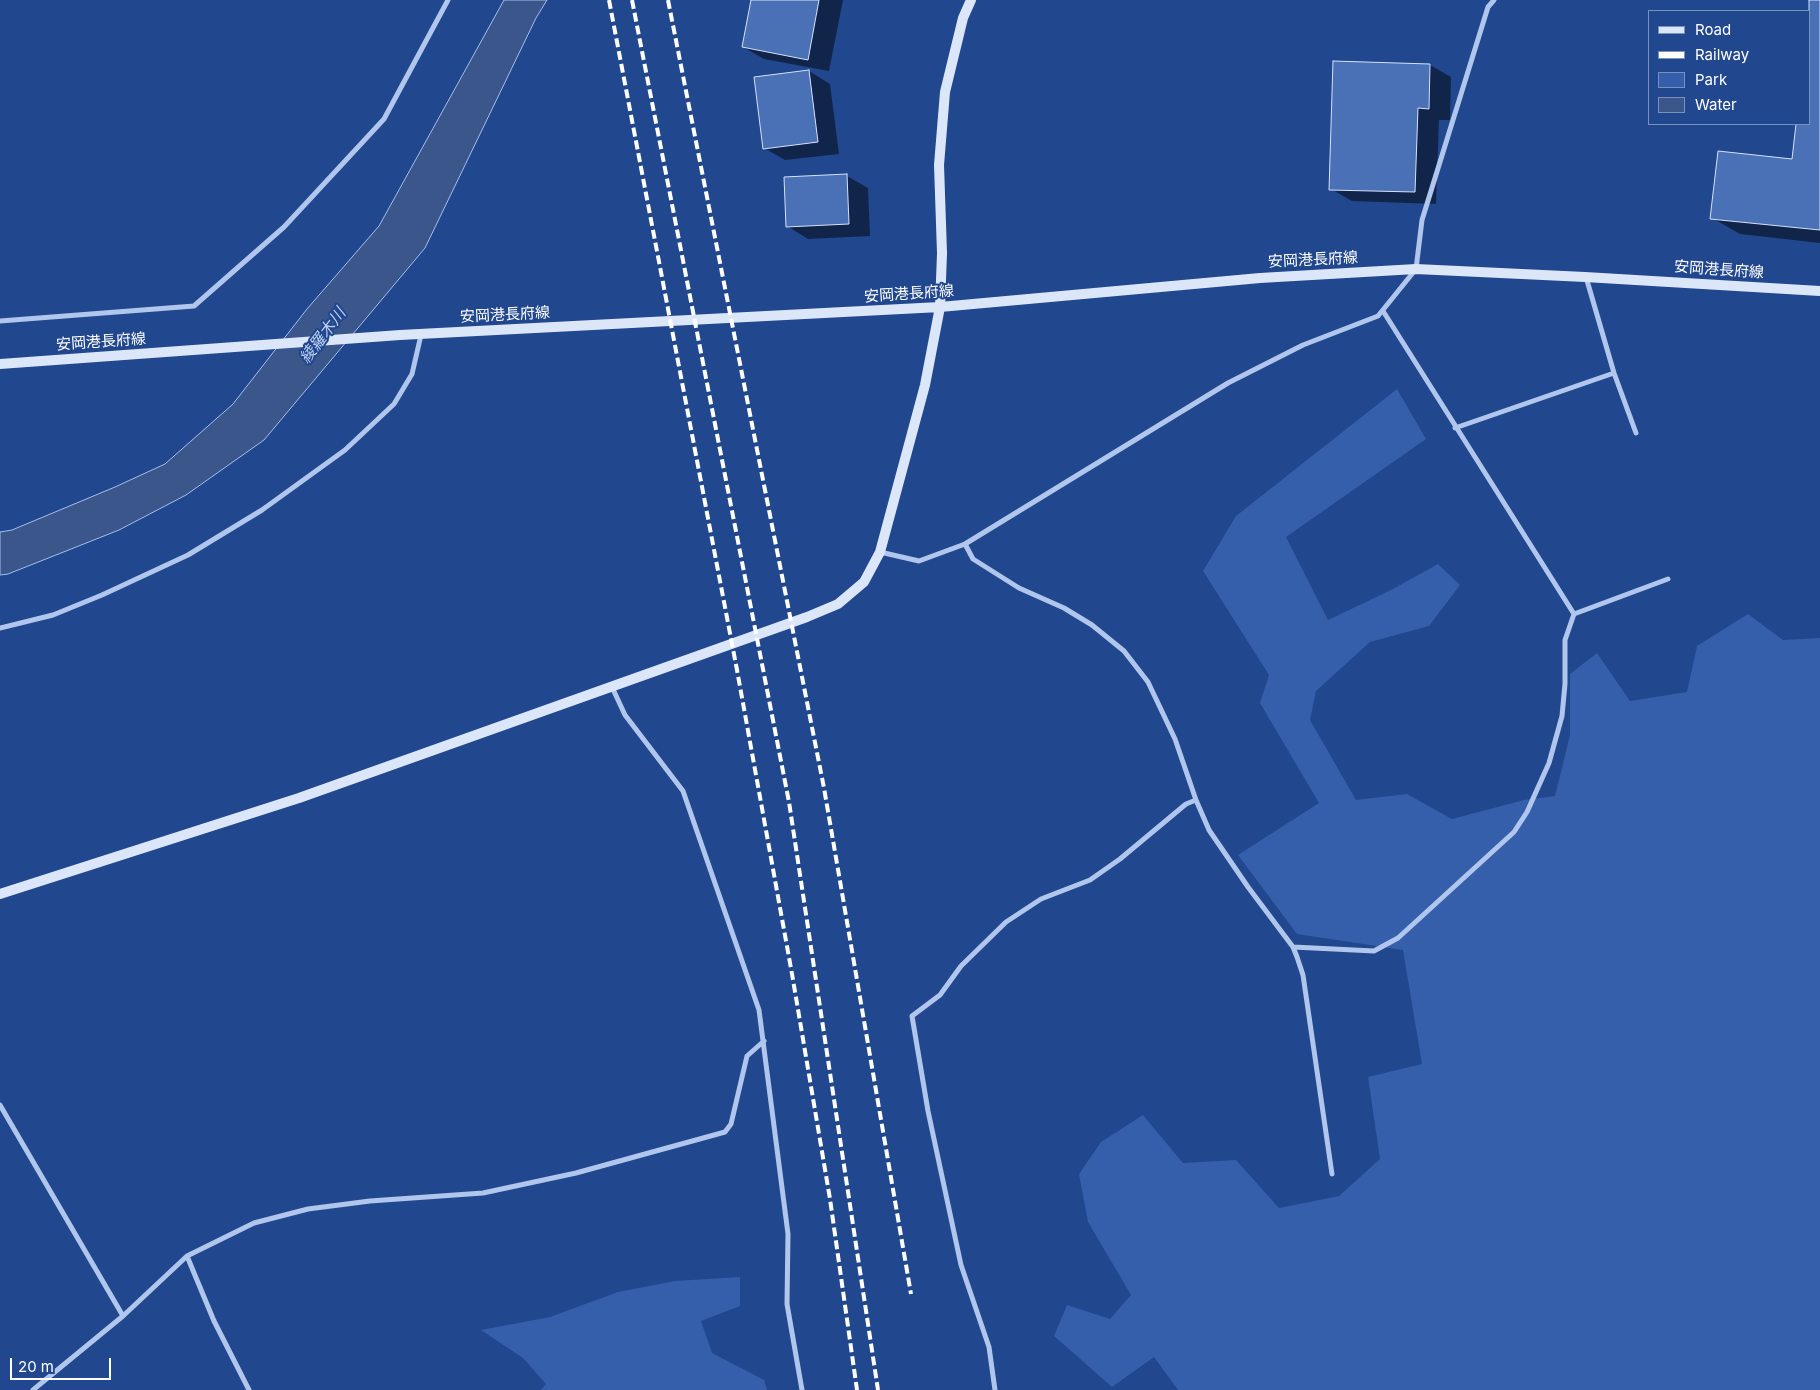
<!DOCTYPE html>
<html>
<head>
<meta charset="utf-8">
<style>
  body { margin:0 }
  #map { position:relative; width:1820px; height:1390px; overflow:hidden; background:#21478e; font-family:Inter,sans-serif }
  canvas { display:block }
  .legend { position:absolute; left:1648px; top:10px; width:162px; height:115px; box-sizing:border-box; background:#21478e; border:1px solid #7a91bb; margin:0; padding:6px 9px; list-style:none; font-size:15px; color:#fff }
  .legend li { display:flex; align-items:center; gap:10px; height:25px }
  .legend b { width:25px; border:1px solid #7a91bb }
  .scale { position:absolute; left:10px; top:1358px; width:101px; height:22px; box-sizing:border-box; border:2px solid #fff; border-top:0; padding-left:6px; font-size:15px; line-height:18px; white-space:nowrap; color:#fff; -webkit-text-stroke:4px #21478e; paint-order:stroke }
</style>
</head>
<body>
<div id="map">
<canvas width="1820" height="1390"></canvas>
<ul class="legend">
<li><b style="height:6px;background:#dce6f9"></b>Road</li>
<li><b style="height:6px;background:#fff"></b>Railway</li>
<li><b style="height:14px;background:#355fab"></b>Park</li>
<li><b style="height:14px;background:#3b568a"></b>Water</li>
</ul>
<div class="scale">20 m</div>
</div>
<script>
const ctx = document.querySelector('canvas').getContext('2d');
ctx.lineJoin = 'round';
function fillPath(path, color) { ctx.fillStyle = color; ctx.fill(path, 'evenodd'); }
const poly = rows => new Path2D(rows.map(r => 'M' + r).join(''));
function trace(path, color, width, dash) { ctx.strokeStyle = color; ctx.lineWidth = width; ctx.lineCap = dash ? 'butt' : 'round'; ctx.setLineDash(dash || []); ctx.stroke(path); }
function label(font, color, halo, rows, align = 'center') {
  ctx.font = font + ' Inter,"Noto Sans JP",sans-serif'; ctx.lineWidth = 4; ctx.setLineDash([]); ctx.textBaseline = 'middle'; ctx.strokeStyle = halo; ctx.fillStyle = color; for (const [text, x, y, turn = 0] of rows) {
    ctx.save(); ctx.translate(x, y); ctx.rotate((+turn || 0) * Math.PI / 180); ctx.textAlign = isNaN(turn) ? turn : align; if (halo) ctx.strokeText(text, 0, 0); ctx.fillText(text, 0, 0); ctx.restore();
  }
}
const green = poly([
  [1397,389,1426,439,1286,537,1328,620,1391,590,1438,564,1460,585,1429,626,1370,642,1316,691,1310,720,1356,800,1407,794,1452,819,1524,800,1555,796,1570,735,1570,674,1597,653,1630,701,1687,692,1697,646,1748,614,1783,640,1820,638,1820,1390,1178,1390,1154,1357,1112,1387,1054,1336,1067,1305,1110,1319,1131,1295,1088,1222,1079,1174,1101,1142,1143,1115,1183,1163,1236,1160,1279,1208,1339,1196,1380,1159,1368,1077,1422,1064,1403,950,1297,934,1238,855,1319,803,1260,703,1269,675,1203,571,1236,516],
  [740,1277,740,1306,701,1321,712,1353,764,1380,767,1390,541,1390,546,1384,523,1358,481,1330,550,1317,618,1292,675,1281]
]);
const water = poly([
  [504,0,547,0,536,18,425,248,264,440,186,495,119,530,8,574,0,575,0,532,12,530,115,487,165,464,233,404,307,309,379,226,504,0]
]);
const shadow = poly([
  [752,0,843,0,829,71,764,59,743,47],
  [1811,0,1820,0,1820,243,1740,234,1712,218,1793,160,1797,124,1809,124,1809,17],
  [1430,65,1451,77,1450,120,1439,120,1436,204,1352,201,1331,189],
  [809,71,830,84,839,154,785,160,764,148],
  [847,176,868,188,870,236,808,239,787,226]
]);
const building = poly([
  [751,0,819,0,808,60,742,47,751,0],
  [1809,0,1820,0,1820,230,1710,219,1718,151,1792,159,1796,124,1809,124,1809,0],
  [1333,61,1430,64,1429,109,1418,108,1415,192,1329,190,1333,61],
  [809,70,818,142,763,149,754,77,809,70],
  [847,174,849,224,786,227,784,177,847,174]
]);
const street = poly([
  [1586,277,1614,373,1636,433],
  [1383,311,1574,614,1668,579],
  [0,321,194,306,284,227,384,119,448,0],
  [1455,428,1614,373],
  [965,544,973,559,1019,588,1064,608,1092,625,1124,651,1148,682,1175,739,1196,800,1209,830,1248,887,1293,947,1297,957,1303,975,1332,1174],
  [880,552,919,561,965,544,1228,383,1303,345,1378,316,1416,269,1422,220,1488,7,1494,0],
  [0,628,53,615,102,595,188,555,262,510,345,450,394,404,412,374,421,335],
  [612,687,625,715,683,791,759,1010,788,1234,787,1304,802,1390],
  [1293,947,1374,951,1398,938,1514,832,1527,812,1549,763,1562,716,1565,684,1565,640,1574,614],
  [0,1105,123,1316],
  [187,1256,214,1321,249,1390],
  [33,1390,123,1316,187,1256,254,1223,308,1209,370,1201,483,1193,576,1173,725,1132,731,1124,747,1056,764,1041],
  [995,1390,989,1347,961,1265,928,1111,912,1016,940,995,961,966,1006,922,1041,899,1090,880,1120,859,1186,804,1196,800]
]);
const secondary = poly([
  [0,364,400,335,940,307,1260,278,1416,269,1585,277,1820,291],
  [0,894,299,798,807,617,838,604,864,582,880,552,925,385,940,307,942,253,939,165,945,92,963,18,971,0]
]);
const rail = poly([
  [609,0,737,670,792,974,830,1199,857,1390],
  [632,0,789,802,878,1390],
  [668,0,824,788,911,1294]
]);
const streetNames = [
  ["安岡港長府線",1313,260,-3],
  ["安岡港長府線",1719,270,4],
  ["安岡港長府線",909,294,-4],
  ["安岡港長府線",505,315,-3],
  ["安岡港長府線",101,342,-4]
];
const waterNames = [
  ["綾羅木川",323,336,-53]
];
fillPath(green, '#355fab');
fillPath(water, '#3b568a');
trace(water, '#a4bfed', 1);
fillPath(shadow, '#0007');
fillPath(building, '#4a70b5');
trace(building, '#d5e2f9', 1);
trace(street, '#b0c6ec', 5);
trace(secondary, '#dce6f9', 10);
trace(rail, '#fff', 4, [9, 4]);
label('15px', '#fff', '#21478e', streetNames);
label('italic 16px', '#bcd0f3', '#21478e', waterNames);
</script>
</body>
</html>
